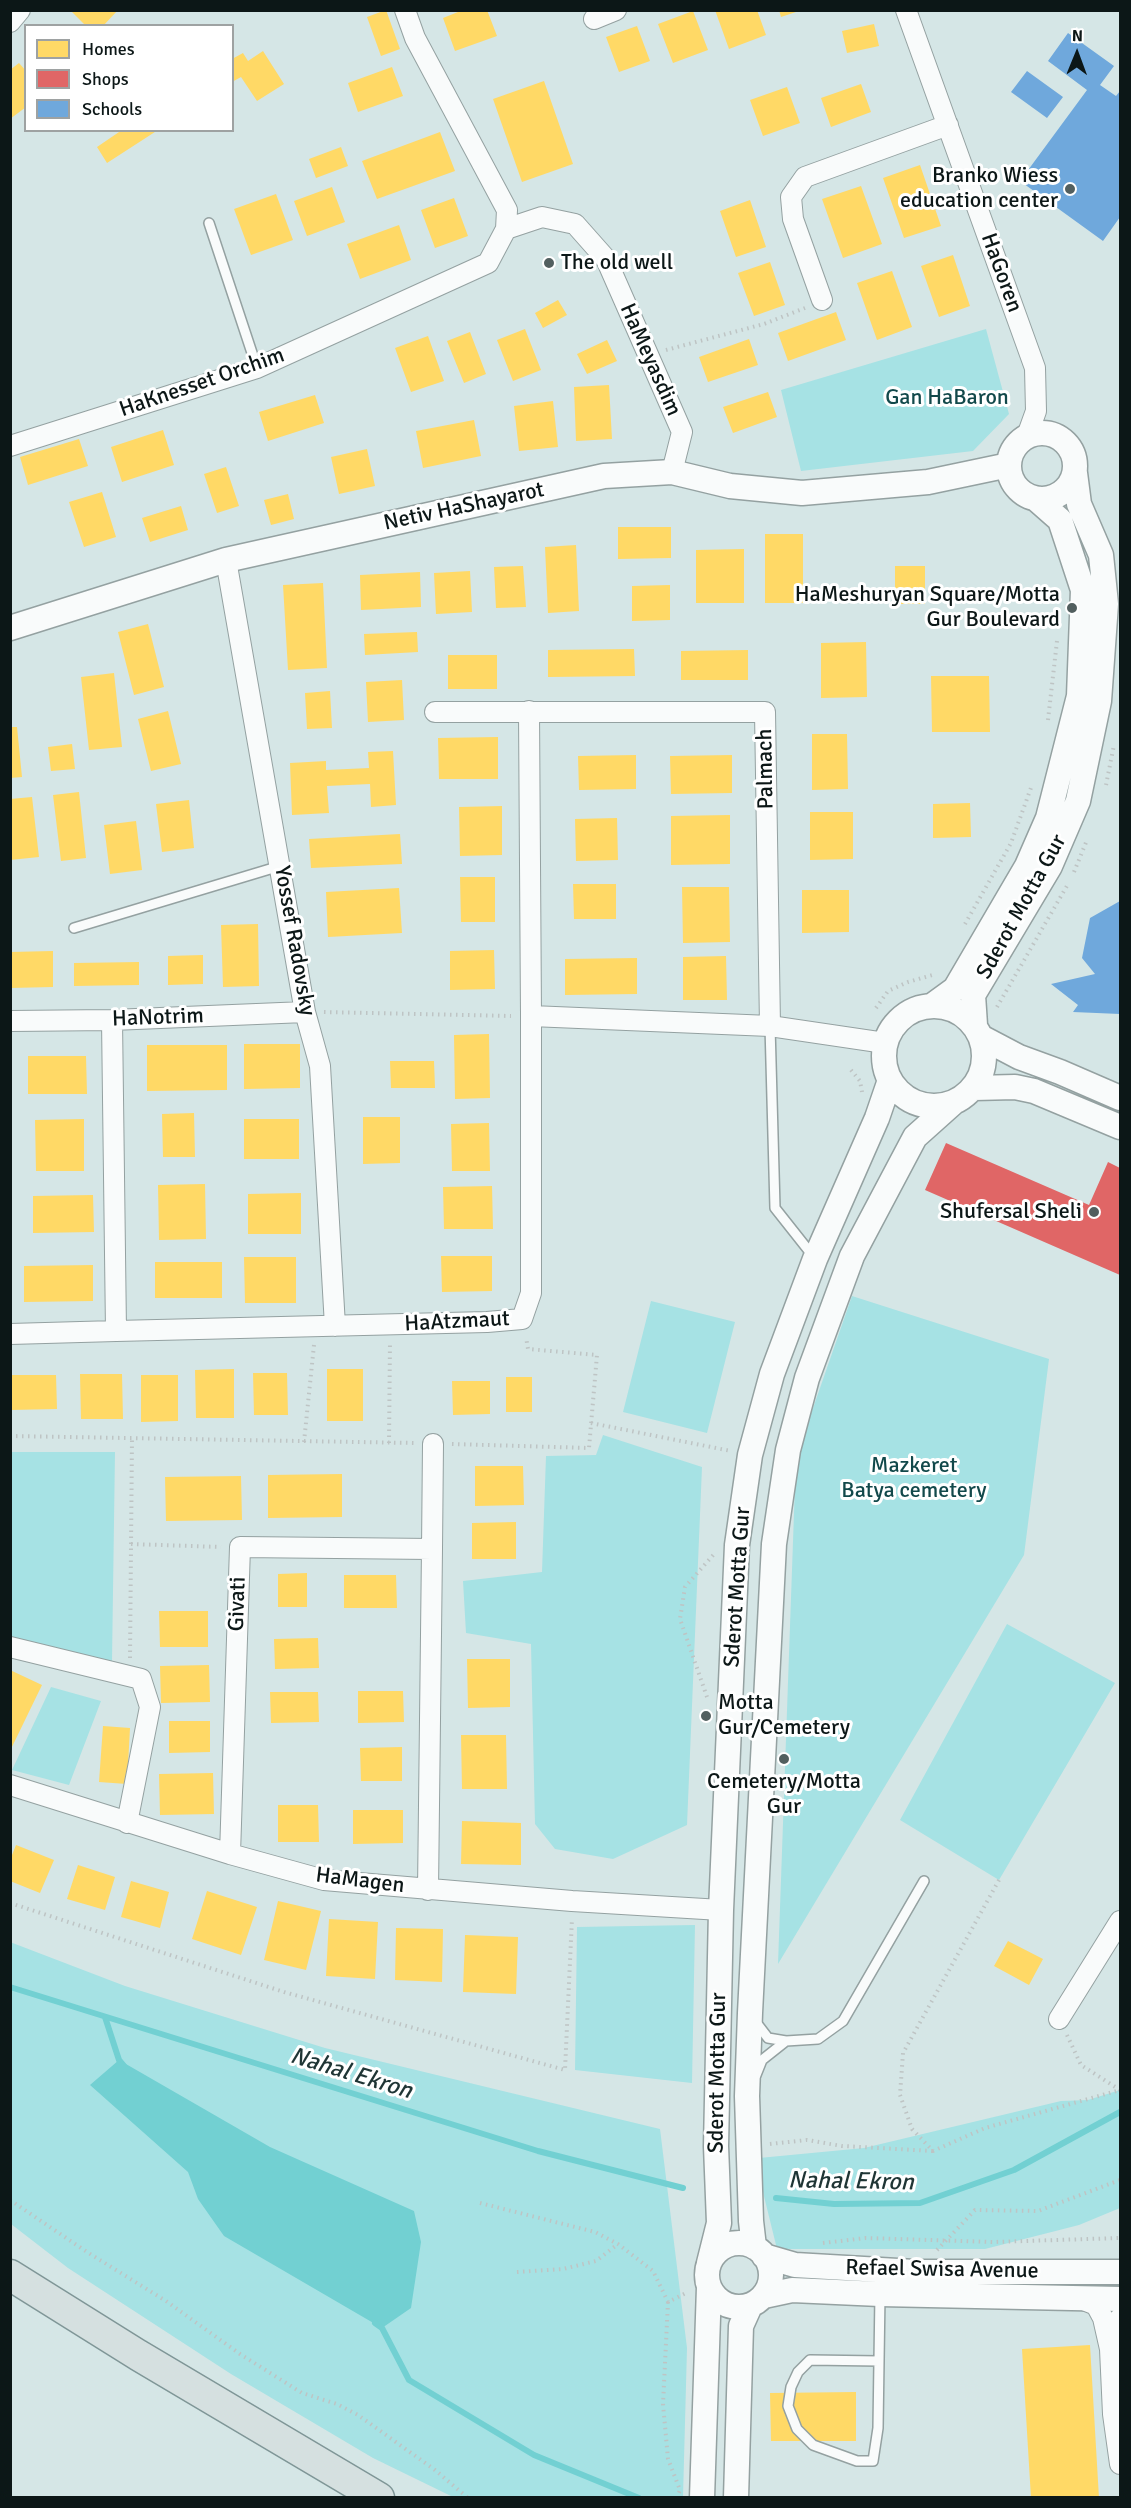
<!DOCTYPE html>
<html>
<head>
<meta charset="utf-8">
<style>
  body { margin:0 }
  #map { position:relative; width:1131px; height:2508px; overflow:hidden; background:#d5e6e6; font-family:Signika,sans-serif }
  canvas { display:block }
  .frame { position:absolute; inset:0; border:12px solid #0c1717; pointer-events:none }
  .legend { position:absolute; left:24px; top:24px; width:210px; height:108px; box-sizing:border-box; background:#fff; border:2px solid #9ea2a2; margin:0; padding:8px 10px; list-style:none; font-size:18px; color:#0c1717 }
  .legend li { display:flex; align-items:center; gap:12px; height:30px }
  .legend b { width:30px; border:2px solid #9ea2a2 }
  .north { position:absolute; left:1047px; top:24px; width:60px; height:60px; -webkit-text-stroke:4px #fff; paint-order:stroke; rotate:1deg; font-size:16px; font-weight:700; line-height:24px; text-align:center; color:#0c1717 }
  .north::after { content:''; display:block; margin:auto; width:21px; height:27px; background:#0c1717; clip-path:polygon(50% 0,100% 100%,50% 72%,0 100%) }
</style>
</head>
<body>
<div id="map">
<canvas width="1131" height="2508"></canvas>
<div class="frame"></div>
<ul class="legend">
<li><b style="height:16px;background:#ffd966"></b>Homes</li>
<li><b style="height:16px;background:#e06666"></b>Shops</li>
<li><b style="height:16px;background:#6fa8dc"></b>Schools</li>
</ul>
<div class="north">N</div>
</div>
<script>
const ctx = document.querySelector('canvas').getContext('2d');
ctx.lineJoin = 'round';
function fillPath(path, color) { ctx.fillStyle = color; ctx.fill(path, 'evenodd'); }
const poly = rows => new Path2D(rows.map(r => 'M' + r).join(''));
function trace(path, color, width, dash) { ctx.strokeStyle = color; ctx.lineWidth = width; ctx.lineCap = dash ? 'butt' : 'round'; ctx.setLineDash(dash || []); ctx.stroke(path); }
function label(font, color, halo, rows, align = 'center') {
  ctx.font = font + ' Signika,sans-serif'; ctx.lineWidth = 6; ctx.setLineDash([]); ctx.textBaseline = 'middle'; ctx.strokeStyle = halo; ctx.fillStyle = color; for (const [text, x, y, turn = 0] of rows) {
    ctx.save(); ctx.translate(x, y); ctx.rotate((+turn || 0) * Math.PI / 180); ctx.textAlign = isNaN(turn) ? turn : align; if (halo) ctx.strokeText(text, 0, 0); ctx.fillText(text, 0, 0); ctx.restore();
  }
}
const green = poly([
  [986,329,1009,414,973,451,801,471,781,390],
  [852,1296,1049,1359,1024,1555,778,1964,796,1457],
  [651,1301,735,1322,707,1433,623,1412],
  [603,1435,702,1467,687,1825,613,1859,555,1849,535,1824,531,1644,466,1633,463,1581,542,1572,546,1456,596,1455],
  [11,1452,115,1452,112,1661,15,1643,11,1641],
  [1007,1624,1115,1683,999,1880,900,1820],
  [51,1687,101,1701,69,1785,12,1770],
  [695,1925,692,2083,575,2070,577,1927],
  [10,1942,125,1986,325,2048,660,2129,687,2348,683,2497,453,2497,373,2458,231,2374,68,2268,11,2224],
  [1120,2090,1120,2208,1079,2225,985,2249,777,2249,760,2180,759,2158,864,2148,1061,2101,1088,2100]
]);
const water = poly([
  [119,2060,270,2147,414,2211,421,2242,411,2308,382,2328,224,2236,198,2199,188,2172,90,2085]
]);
const homes = poly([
  [70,10,118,10,103,26,86,26],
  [386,10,400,49,381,56,367,17],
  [463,10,487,10,497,36,455,51,443,18],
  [715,10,757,10,766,35,729,49],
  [779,10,799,10,799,11,781,17],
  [693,11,708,50,673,63,658,24],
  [874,24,879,46,847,53,842,31],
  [637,26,650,61,619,72,606,37],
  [263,51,284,84,257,101,241,77,232,82,232,59,243,53,248,61],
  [19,63,26,71,26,107,10,119,10,70],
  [392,67,403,96,358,112,348,83],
  [544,81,573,164,522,182,493,99],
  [861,84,871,112,831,127,821,98],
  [787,87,800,123,763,136,750,100],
  [122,130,158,130,107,163,97,147],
  [440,132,455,171,377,199,362,161],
  [341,147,348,166,316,178,309,159],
  [920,165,941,226,904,238,883,178],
  [861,186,882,244,843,258,822,199],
  [332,187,345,222,307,236,294,201],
  [276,194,293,240,251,255,234,209],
  [454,198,468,236,435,248,421,210],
  [750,200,766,247,736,257,720,211],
  [399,225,411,260,360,279,347,244],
  [953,255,970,306,939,317,921,266],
  [770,262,785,305,754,316,738,273],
  [892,271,912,327,877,340,857,283],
  [558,300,567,315,543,328,535,313],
  [836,312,846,340,788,361,778,333],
  [525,329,541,370,513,381,497,340],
  [470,332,486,374,464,383,447,341],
  [428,336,444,381,411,392,395,348],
  [749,339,758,365,708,382,699,357],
  [607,340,617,361,587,374,577,354],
  [609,385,612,439,576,441,574,387],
  [768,392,777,417,733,433,723,407],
  [315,395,324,423,268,441,259,412],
  [553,401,558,447,519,451,514,406],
  [474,420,481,456,423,468,416,431],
  [163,430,174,465,122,482,111,447],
  [79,439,88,466,28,485,20,457],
  [367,449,375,486,339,494,331,457],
  [226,467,239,506,217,513,204,474],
  [102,492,116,537,84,547,69,502],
  [288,494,294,519,271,525,264,500],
  [181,506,188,530,150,542,142,518],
  [618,527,671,527,671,558,618,559],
  [765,534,803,534,803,603,765,603],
  [576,545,579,611,548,613,545,547],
  [744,549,744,603,696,603,696,550],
  [523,566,526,607,496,608,494,567],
  [895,566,925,566,925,604,895,604],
  [470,571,472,612,436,614,434,573],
  [420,572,421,607,361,610,360,575],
  [323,583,327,668,288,670,283,585],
  [670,585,670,620,632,621,632,586],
  [148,624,164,687,134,695,118,632],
  [417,632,418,652,365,655,364,634],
  [866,642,867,697,821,698,821,643],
  [634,649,635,676,548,677,548,650],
  [748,650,748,680,681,680,681,651],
  [448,655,497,655,497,689,448,689],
  [114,673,122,747,89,750,81,677],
  [931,676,989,676,990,732,932,732],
  [402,680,404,720,368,722,366,682],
  [330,691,332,728,307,729,305,693],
  [168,711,181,764,151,771,138,719],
  [10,727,17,727,22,777,10,778],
  [812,734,847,734,848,789,812,790],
  [498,737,498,779,439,779,438,738],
  [72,744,75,769,51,771,48,747],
  [393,751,396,805,371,807,370,784,327,786,329,813,292,815,290,763,326,761,326,770,369,768,368,752],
  [636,755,636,789,579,790,578,756],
  [732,755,732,793,671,794,670,756],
  [79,792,86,858,61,861,53,795],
  [32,797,39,857,10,860,10,799],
  [189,800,194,848,162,852,156,804],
  [970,803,971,837,933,838,933,804],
  [502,806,502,855,460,856,459,807],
  [810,812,853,812,853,859,810,860],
  [730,815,730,864,671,865,671,816],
  [617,818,618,860,576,861,575,819],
  [136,821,142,870,110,874,104,825],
  [400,834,402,864,311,868,309,839],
  [460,877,495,877,495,922,461,922],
  [573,884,616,884,616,919,574,919],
  [682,887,729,887,730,942,683,943],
  [399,888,402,933,328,937,326,892],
  [802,890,849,890,849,932,802,933],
  [258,924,259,986,223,987,221,925],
  [494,950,495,989,450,990,450,951],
  [53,951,53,987,10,988,10,952],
  [203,955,203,984,168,985,168,956],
  [726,956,727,1000,683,1000,683,957],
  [637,958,637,994,565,995,565,959],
  [139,962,139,985,74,986,74,963],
  [489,1034,490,1098,455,1099,454,1035],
  [244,1044,300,1044,300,1088,244,1089],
  [147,1045,227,1045,227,1090,147,1091],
  [28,1056,86,1056,87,1094,28,1094],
  [390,1061,434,1061,435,1088,391,1088],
  [194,1113,195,1157,163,1157,162,1114],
  [363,1117,400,1117,400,1163,363,1164],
  [84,1119,84,1171,36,1171,35,1120],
  [244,1119,299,1119,299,1159,244,1159],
  [489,1123,490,1171,452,1171,451,1124],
  [205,1184,206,1239,159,1240,158,1185],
  [492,1186,493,1229,444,1229,443,1187],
  [301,1193,301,1234,248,1234,248,1194],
  [93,1195,94,1232,33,1233,33,1196],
  [441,1256,492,1256,492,1291,442,1292],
  [244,1257,296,1257,296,1303,245,1303],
  [155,1262,222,1262,222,1298,155,1298],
  [93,1265,93,1301,24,1302,24,1266],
  [234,1369,234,1418,196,1418,195,1370],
  [327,1369,363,1369,363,1421,327,1421],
  [253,1373,287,1373,288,1415,254,1415],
  [80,1374,122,1374,123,1419,81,1419],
  [10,1375,56,1375,57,1409,10,1410],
  [141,1375,178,1375,178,1421,141,1422],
  [506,1377,532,1377,532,1412,506,1412],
  [452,1381,490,1381,490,1414,453,1415],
  [475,1466,523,1466,524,1505,475,1506],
  [342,1474,342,1517,268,1518,268,1475],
  [241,1476,242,1520,166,1521,165,1477],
  [516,1522,516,1559,472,1559,472,1523],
  [307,1573,307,1607,278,1607,278,1574],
  [344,1575,396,1575,397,1608,344,1608],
  [159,1611,208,1611,208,1647,160,1647],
  [318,1638,319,1668,275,1669,274,1639],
  [467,1659,510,1659,510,1707,468,1708],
  [209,1665,210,1702,161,1703,160,1666],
  [10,1670,42,1685,10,1751],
  [358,1691,403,1691,404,1722,358,1723],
  [270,1692,318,1692,319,1722,271,1723],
  [169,1721,210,1721,210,1752,169,1753],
  [103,1726,130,1728,127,1784,99,1782],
  [461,1735,506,1735,507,1789,462,1789],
  [402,1747,402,1781,361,1781,360,1748],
  [213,1773,214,1814,160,1815,159,1774],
  [278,1805,318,1805,319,1842,278,1842],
  [353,1810,403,1810,403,1843,353,1844],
  [462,1821,521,1823,521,1865,461,1864],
  [16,1845,54,1860,40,1893,10,1881,10,1860],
  [78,1865,115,1877,105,1910,67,1899],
  [131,1881,169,1892,160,1928,121,1917],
  [207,1891,257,1907,241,1955,192,1939],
  [278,1901,321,1911,306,1970,264,1960],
  [329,1919,378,1922,375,1979,326,1976],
  [396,1928,443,1929,442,1982,395,1980],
  [465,1935,518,1937,516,1994,463,1992],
  [1008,1941,1043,1959,1029,1985,994,1966],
  [1090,2345,1099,2498,1031,2498,1022,2349],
  [856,2392,856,2441,771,2441,770,2393]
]);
const shops = poly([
  [946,1143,1089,1205,1108,1162,1120,1168,1120,1275,925,1190]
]);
const schools = poly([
  [1068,33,1114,66,1100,85,1116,96,1120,91,1120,217,1103,241,1020,181,1087,90,1048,61],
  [1027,71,1063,97,1047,118,1011,92],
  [1120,901,1120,1014,1073,1012,1078,1005,1051,984,1095,974,1082,958,1090,918]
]);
const stream = poly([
  [10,1987,538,2151,683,2188],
  [105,2017,119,2060,124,2066],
  [776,2198,834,2204,920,2203,1014,2170,1120,2112],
  [375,2323,382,2328,409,2380,534,2455,639,2498]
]);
const path = poly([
  [666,350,764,324,805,308],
  [1048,720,1057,641],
  [1106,785,1114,745],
  [1074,872,1087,840],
  [965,924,1011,843,1032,785],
  [997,1007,1068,884],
  [876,1008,888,991,908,982,936,974],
  [324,1012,511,1016],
  [851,1070,860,1081,862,1092],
  [591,1423,731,1451],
  [10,1436,415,1443],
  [304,1442,314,1345],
  [389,1443,390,1341],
  [452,1444,589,1448,597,1355,528,1349,526,1337],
  [131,1544,221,1547],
  [130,1658,132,1437],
  [707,1697,680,1619,685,1587,715,1553],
  [999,1880,903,2053,900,2095,912,2129,933,2151,985,2128,1120,2090],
  [10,1903,284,1992,565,2070,572,1918],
  [1067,2035,1081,2065,1120,2090],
  [770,2144,807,2140,842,2146,933,2151],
  [10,2200,87,2252,166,2301,240,2354,302,2393,337,2404,358,2415,435,2470,468,2498],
  [480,2203,595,2232,618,2244,653,2271,668,2302,688,2292],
  [823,2243,866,2238,993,2242,1120,2238],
  [937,2250,975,2210,1038,2211,1120,2180],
  [517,2272,563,2269,596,2261,618,2244],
  [668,2302,663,2404,668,2459,680,2490,677,2498]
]);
const service = poly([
  [209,223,257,368],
  [74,928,280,866],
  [770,1026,775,1208,813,1256],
  [755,2021,768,2038,786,2041,818,2039,843,2021,924,1881],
  [756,2075,762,2060,786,2041],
  [879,2361,810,2360,798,2372,791,2387,788,2406,797,2429,813,2445,857,2461,873,2461,878,2428,880,2294]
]);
const minor = poly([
  [906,10,1035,368,1036,411,1027,436],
  [594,19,616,10],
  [10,22,20,10],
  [506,229,542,217,575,224,606,259,682,432,672,472],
  [822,300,793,219,791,197,805,177,948,125],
  [10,446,257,368,488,263,506,229,507,210,415,38,405,10],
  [226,560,305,1012,320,1066,335,1326],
  [529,711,531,1016],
  [435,712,765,712,770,1026],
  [112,1020,116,1331,487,1322,522,1319,531,1293,531,1016,770,1026,885,1043],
  [10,1021,112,1020,305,1012],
  [10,1334,116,1331],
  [432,1549,433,1444],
  [10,1647,141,1679,150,1707,127,1823],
  [10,1785,230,1854,324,1880,572,1901,721,1910],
  [230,1854,240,1547,432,1549,428,1890],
  [1059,2019,1120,1921],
  [1081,2299,1096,2305,1103,2318,1110,2349,1113,2414,1120,2464],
  [1110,2346,1114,2326,1120,2318]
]);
const tertiary = poly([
  '1009 466a33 33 0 1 1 66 0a33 33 0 1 1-66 0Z',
  [10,628,226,560,604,476,672,472,730,486,802,493,928,482,1009,465],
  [933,1005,955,989,1027,866,1048,818,1079,696,1083,590,1060,520,1035,498],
  '884 1056a50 50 0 1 1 100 0a50 50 0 1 1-100 0Z',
  [975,1025,973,995,1050,866,1078,801,1099,701,1106,604,1101,555,1079,504,1075,473],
  [981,1037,1019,1057,1060,1072,1120,1098],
  [974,1088,1015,1087,1034,1091,1120,1127],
  '707 2275a32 32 0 1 1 64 0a32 32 0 1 1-64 0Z',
  [754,2247,751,2221,747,2096,750,2013,774,1544,788,1450,807,1378,852,1256,915,1137,953,1103],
  [764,2256,795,2265,915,2272,1120,2272],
  [709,2263,719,2223,716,2146,721,1910,737,1545,750,1455,772,1374,815,1259,877,1118,890,1080],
  [764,2296,792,2290,880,2294,1120,2299],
  [702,2498,709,2287],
  [736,2498,741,2326,750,2306]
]);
const primary = poly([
  [10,2275,138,2355,379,2498]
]);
const markers = [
  [1070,189,6,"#525f5f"],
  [549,263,6,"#525f5f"],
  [1072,608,6,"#525f5f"],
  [1094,1212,6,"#525f5f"],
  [706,1716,6,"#525f5f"],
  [784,1759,6,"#525f5f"]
];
const poiNames = [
  ["Branko Wiess",1058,176],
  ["education center",1058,201],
  ["The old well",561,263,"left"],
  ["HaMeshuryan Square/Motta",1060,595],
  ["Gur Boulevard",1060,620],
  ["Shufersal Sheli",1082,1212],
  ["Motta",718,1703,"left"],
  ["Gur/Cemetery",718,1728,"left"],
  ["Cemetery/Motta",784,1782,"center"],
  ["Gur",784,1807,"center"]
];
const streetNames = [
  ["HaGoren",1001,273,70],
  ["HaMeyasdim",650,360,66],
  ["HaKnesset Orchim",202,383,-19],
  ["Netiv HaShayarot",464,507,-12],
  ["Palmach",766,769,-91],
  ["Sderot Motta Gur",1022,907,-61],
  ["Yossef Radovsky",294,941,80],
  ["HaNotrim",158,1018,-2],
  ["HaAtzmaut",457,1322,-3],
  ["Sderot Motta Gur",738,1587,-86],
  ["Givati",238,1604,-88],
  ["HaMagen",360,1881,7],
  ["Sderot Motta Gur",718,2073,-89],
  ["Refael Swisa Avenue",942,2270,1]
];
const parkNames = [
  ["Gan HaBaron",947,398],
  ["Mazkeret",914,1466],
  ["Batya cemetery",914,1491]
];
const waterNames = [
  ["Nahal Ekron",351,2074,17],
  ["Nahal Ekron",851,2182,1]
];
fillPath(green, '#a6e2e4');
fillPath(water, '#72d0d2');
fillPath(homes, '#ffd966');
fillPath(shops, '#e06666');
fillPath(schools, '#6fa8dc');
trace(stream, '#72d0d2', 6);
trace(service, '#94a1a1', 12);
trace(minor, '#94a1a1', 22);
trace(tertiary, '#94a1a1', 27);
trace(primary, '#7f9697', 33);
trace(path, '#bec4c4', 4, [1.5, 4.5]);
trace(service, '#f9fbfb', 9);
trace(minor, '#f9fbfb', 20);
trace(tertiary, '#f9fbfb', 24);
trace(primary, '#d5e0e0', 30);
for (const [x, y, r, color] of markers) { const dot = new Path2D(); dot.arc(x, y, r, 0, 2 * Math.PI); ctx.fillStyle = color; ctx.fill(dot); trace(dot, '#fff', 2); }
label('22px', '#0c1717', '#fff', poiNames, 'right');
label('22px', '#0c1717', '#fff', streetNames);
label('22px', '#12494b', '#fff', parkNames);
label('italic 24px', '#1f3535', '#fff', waterNames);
</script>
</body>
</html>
